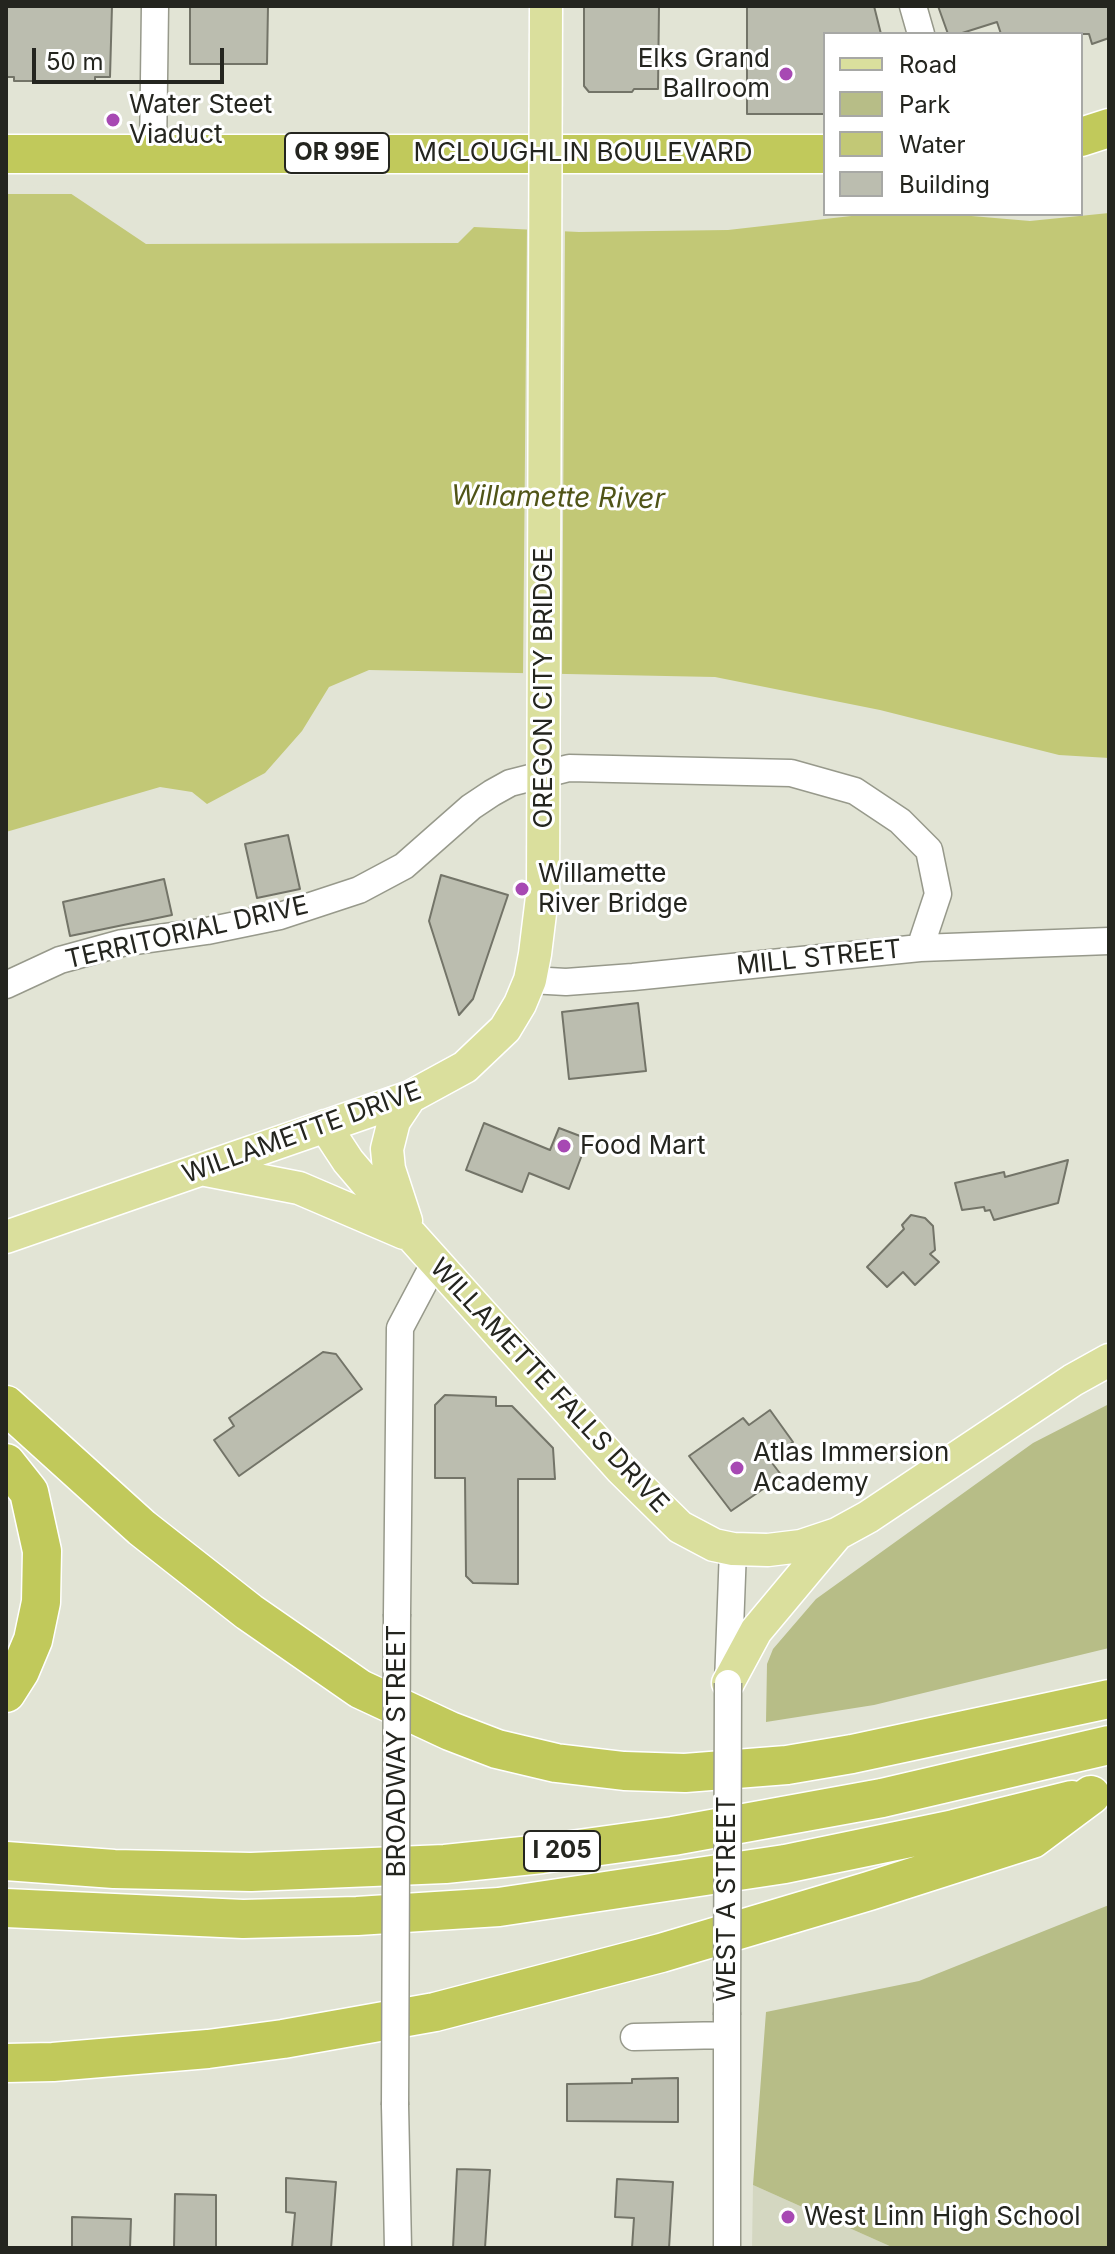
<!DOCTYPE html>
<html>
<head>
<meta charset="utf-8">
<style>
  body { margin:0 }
  #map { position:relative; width:1115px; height:2254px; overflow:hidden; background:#e2e4d5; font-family:Inter,sans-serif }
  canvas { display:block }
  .frame { position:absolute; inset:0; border:8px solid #24251f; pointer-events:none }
  .legend { position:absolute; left:823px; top:32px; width:260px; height:184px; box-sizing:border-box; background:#fff; border:2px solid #a7a8a5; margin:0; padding:10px 14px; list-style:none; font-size:24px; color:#24251f }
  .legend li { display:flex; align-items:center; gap:16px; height:40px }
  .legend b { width:40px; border:2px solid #a7a8a5 }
  .scale { position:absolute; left:32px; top:48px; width:192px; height:36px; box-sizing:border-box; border:4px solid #24251f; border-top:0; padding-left:10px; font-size:24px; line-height:28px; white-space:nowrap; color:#24251f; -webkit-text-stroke:6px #fff; paint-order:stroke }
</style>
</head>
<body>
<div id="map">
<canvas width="1115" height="2254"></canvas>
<div class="frame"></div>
<ul class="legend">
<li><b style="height:10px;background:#dadf9d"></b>Road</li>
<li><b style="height:22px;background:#b7bd87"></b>Park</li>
<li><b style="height:22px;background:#c2c876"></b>Water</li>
<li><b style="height:22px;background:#bbbdaf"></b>Building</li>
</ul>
<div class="scale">50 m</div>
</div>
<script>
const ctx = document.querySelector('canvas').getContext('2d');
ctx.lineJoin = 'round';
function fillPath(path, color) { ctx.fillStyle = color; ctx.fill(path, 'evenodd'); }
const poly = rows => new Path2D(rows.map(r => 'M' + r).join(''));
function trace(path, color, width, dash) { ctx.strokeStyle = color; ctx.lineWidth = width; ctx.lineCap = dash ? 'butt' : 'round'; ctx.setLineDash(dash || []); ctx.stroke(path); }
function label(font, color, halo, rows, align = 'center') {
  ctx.font = font + ' Inter,sans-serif'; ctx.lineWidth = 6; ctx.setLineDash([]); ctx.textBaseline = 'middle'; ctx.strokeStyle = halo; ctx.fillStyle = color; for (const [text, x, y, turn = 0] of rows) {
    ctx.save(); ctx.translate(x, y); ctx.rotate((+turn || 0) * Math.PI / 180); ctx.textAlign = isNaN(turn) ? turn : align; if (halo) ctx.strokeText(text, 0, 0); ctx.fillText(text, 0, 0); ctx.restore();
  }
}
const built = poly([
  [753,2185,894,2248,752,2248]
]);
const green = poly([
  [1109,1404,1109,1648,874,1705,766,1722,767,1664,773,1649,816,1599,1033,1443],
  [1109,1905,1109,2248,894,2248,753,2185,766,2012,919,1981]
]);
const water = poly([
  [64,189,146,244,458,243,474,227,579,232,728,230,869,214,948,214,1030,221,1109,213,1109,758,1059,755,880,710,715,677,369,670,329,687,302,731,265,773,207,804,192,792,160,787,6,832,6,190]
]);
const pier = poly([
  [65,185,79,194,6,194,6,186],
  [527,225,565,227,562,678,523,677]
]);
const building = poly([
  [6,6,112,6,110,77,95,77,95,81,14,81,14,77,6,77,6,6],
  [190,6,268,6,267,64,190,64,190,6],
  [584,6,659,6,658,89,634,89,632,92,589,92,584,86,584,6],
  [747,6,874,6,881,34,825,34,825,114,747,114,747,6],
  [938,6,1109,6,1109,38,1092,44,1089,34,1001,34,997,22,959,34,948,34,938,6],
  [288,835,300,889,257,898,245,844,288,835],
  [441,875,508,895,473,999,459,1015,429,921,441,875],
  [164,879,172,915,70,936,63,902,164,879],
  [638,1003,646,1071,569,1079,562,1012,638,1003],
  [484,1123,550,1150,559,1128,588,1139,569,1189,529,1173,522,1192,466,1170,484,1123],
  [1068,1160,1058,1203,994,1220,990,1210,985,1211,984,1207,962,1210,955,1183,1004,1172,1005,1177,1068,1160],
  [911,1215,925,1218,933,1226,935,1250,930,1254,939,1262,915,1285,903,1272,887,1287,867,1267,904,1229,902,1225,911,1215],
  [323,1352,336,1354,362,1389,239,1476,214,1440,234,1426,229,1418,323,1352],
  [445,1395,496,1397,496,1406,512,1406,553,1448,555,1479,518,1479,518,1584,473,1583,466,1576,465,1478,435,1478,435,1405,445,1395],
  [770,1410,793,1442,769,1459,782,1476,731,1511,689,1456,743,1418,749,1425,770,1410],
  [678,2078,678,2122,567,2121,567,2084,632,2083,632,2079,678,2078],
  [457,2169,490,2170,485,2248,453,2248,457,2169],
  [286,2178,336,2182,331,2248,292,2248,295,2213,286,2212,286,2178],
  [617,2179,673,2182,669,2248,632,2248,634,2218,615,2217,617,2179],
  [175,2194,216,2195,216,2248,174,2248,175,2194],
  [72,2217,131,2219,130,2248,72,2248,72,2217]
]);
const minor = poly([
  [913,6,921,34],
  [153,153,155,6],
  [530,980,566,982,633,977,920,948,1109,941],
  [6,985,60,960,122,943,207,931,280,916,359,890,404,866,471,807,492,793,510,783,569,768,791,773,855,791,900,821,929,850,938,894,920,948],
  [397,1614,400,1328,435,1262],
  [728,1683,733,1549],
  [634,2037,727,2035],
  [395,2105,398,2248],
  [727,2248,727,2015]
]);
const major = poly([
  [325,1126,348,1161,411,1235,621,1469,680,1527,714,1545,733,1549,768,1550,801,1546,837,1534,868,1517,1073,1380,1109,1360],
  [206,1170,299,1188,404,1233],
  [406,1221,389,1169,387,1149,394,1121,410,1097],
  [6,1237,410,1097,465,1067,505,1029,520,1004,530,980,535,954,543,889],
  [728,1683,756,1631,837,1534]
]);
const highway = poly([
  [1081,137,1109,128],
  [6,154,825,154],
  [6,1405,142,1528,249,1612,360,1689,450,1731,497,1749,556,1763,624,1771,685,1773,787,1765,852,1754,1109,1699],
  [6,1463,29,1492,42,1551,41,1602,33,1640,20,1671,6,1693],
  [6,1861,114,1869,251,1872,445,1864,542,1854,673,1836,882,1798,1109,1745],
  [6,1908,243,1919,357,1916,499,1907,785,1864,954,1829,1072,1800],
  [6,2063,53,2062,208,2049,283,2039,435,2012,661,1953,869,1891,1032,1839,1091,1795]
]);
const minorBridge = poly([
  [727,2015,728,1683],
  [395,2105,397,1614]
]);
const majorBridge = poly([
  [543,889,546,6]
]);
const markers = [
  [786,74,8,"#a749b3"],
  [113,120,8,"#a749b3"],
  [522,889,8,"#a749b3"],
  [564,1146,8,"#a749b3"],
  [737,1468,8,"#a749b3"],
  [788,2217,8,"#a749b3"]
];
const shields = [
  [337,153,104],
  [562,1851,76]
];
const shieldNames = [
  ["OR 99E",337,153],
  ["I 205",562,1851]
];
const poiNames = [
  ["Elks Grand",770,59,"right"],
  ["Ballroom",770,89,"right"],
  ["Water Steet",129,105],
  ["Viaduct",129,135],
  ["Willamette",538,874],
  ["River Bridge",538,904],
  ["Food Mart",580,1146],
  ["Atlas Immersion",753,1453],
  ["Academy",753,1483],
  ["West Linn High School",804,2217]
];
const streetNames = [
  ["MCLOUGHLIN BOULEVARD",583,153],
  ["OREGON CITY BRIDGE",544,688,-90],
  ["TERRITORIAL DRIVE",187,933,-13],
  ["MILL STREET",819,958,-6],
  ["WILLAMETTE DRIVE",302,1133,-20],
  ["WILLAMETTE FALLS DRIVE",549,1386,47],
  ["BROADWAY STREET",397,1751,-90],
  ["WEST A STREET",727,1899,-90]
];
const waterNames = [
  ["Willamette River",558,498,1]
];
fillPath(built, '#d4d7c1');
fillPath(green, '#b7bd87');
fillPath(water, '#c2c876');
fillPath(pier, '#e2e4d5');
fillPath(building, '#bbbdaf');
trace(building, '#737468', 2);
trace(minor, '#97998b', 29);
trace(major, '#fff', 35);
trace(highway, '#fff', 41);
trace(minor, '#fff', 26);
trace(major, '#dadf9d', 32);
trace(highway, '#c1c95b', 38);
trace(minorBridge, '#97998b', 29, []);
trace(majorBridge, '#fff', 35, []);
trace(minorBridge, '#fff', 26);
trace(majorBridge, '#dadf9d', 32);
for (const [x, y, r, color] of markers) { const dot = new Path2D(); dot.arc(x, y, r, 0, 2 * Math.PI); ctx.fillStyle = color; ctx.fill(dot); trace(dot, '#fff', 3); }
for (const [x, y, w] of shields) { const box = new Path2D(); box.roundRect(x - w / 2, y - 20, w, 40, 6); ctx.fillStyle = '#fff'; ctx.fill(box); trace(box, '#24251f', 2); }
label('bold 24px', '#24251f', null, shieldNames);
label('26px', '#24251f', '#fff', poiNames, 'left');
label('26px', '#24251f', '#fff', streetNames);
label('italic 28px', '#505417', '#fff', waterNames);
</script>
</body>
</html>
